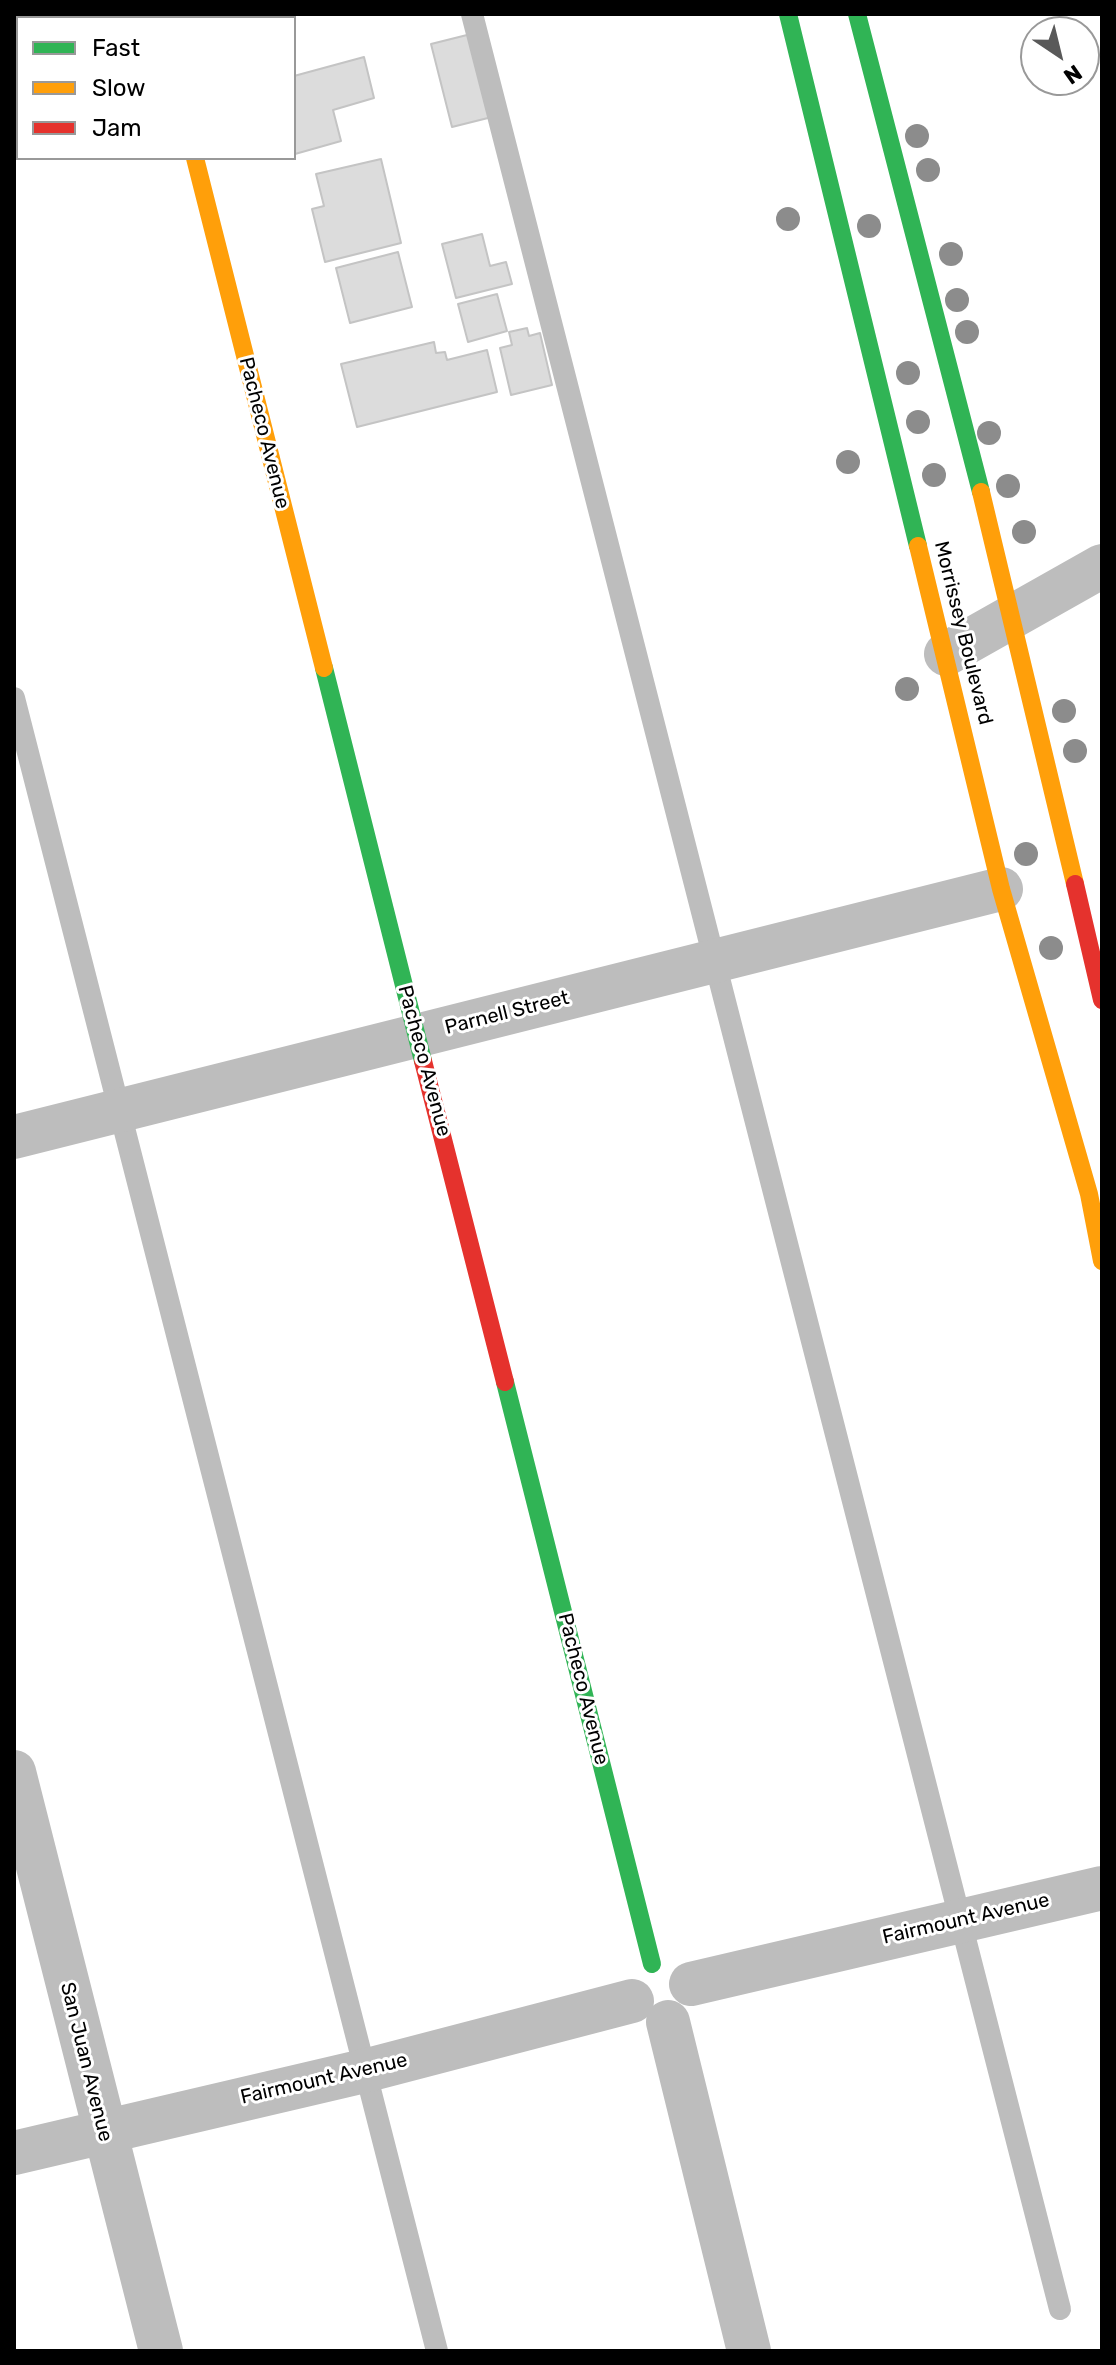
<!DOCTYPE html>
<html>
<head>
<meta charset="utf-8">
<style>
  body { margin:0 }
  #map { position:relative; width:1116px; height:2365px; overflow:hidden; background:#fff; font-family:Rubik,sans-serif }
  canvas { display:block }
  .frame { position:absolute; inset:0; border:16px solid #000; pointer-events:none }
  .legend { position:absolute; left:16px; top:16px; width:280px; height:144px; box-sizing:border-box; background:#fff; border:2px solid #999; margin:0; padding:10px 14px; list-style:none; font-size:24px; color:#000 }
  .legend li { display:flex; align-items:center; gap:16px; height:40px }
  .legend b { width:40px; border:2px solid #999 }
  .north { position:absolute; left:1020px; top:16px; width:80px; height:80px; box-sizing:border-box; background:#fff; border:2px solid #999; border-radius:50%; rotate:145deg; font-size:22px; font-weight:700; line-height:32px; text-align:center; color:#000 }
  .north::after { content:''; display:block; margin:auto; width:28px; height:36px; background:#595959; clip-path:polygon(50% 0,100% 100%,50% 72%,0 100%) }
</style>
</head>
<body>
<div id="map">
<canvas width="1116" height="2365"></canvas>
<div class="frame"></div>
<ul class="legend">
<li><b style="height:10px;background:#30b455"></b>Fast</li>
<li><b style="height:10px;background:#ff9f0a"></b>Slow</li>
<li><b style="height:10px;background:#e5322d"></b>Jam</li>
</ul>
<div class="north">N</div>
</div>
<script>
const ctx = document.querySelector('canvas').getContext('2d');
ctx.lineJoin = 'round';
function fillPath(path, color) { ctx.fillStyle = color; ctx.fill(path, 'evenodd'); }
const poly = rows => new Path2D(rows.map(r => 'M' + r).join(''));
function trace(path, color, width, dash) { ctx.strokeStyle = color; ctx.lineWidth = width; ctx.lineCap = dash ? 'butt' : 'round'; ctx.setLineDash(dash || []); ctx.stroke(path); }
function label(font, color, halo, rows, align = 'center') {
  ctx.font = font + ' Rubik,sans-serif'; ctx.lineWidth = 6; ctx.setLineDash([]); ctx.textBaseline = 'middle'; ctx.strokeStyle = halo; ctx.fillStyle = color; for (const [text, x, y, turn = 0] of rows) {
    ctx.save(); ctx.translate(x, y); ctx.rotate((+turn || 0) * Math.PI / 180); ctx.textAlign = isNaN(turn) ? turn : align; if (halo) ctx.strokeText(text, 0, 0); ctx.fillText(text, 0, 0); ctx.restore();
  }
}
const building = poly([
  [471,34,492,117,452,127,431,44,471,34],
  [364,57,374,98,333,110,341,141,295,154,294,76,364,57],
  [381,159,401,243,325,262,312,209,324,206,316,174,381,159],
  [482,234,490,266,506,262,512,284,456,298,442,244,482,234],
  [398,252,412,307,350,323,336,268,398,252],
  [497,294,507,331,468,342,458,304,497,294],
  [527,328,529,336,540,333,552,385,511,395,500,348,512,345,509,332,527,328],
  [434,342,436,353,445,352,447,360,487,350,497,392,357,427,341,364,434,342]
]);
const lane = poly([
  [472,14,1060,2309],
  [14,698,437,2351]
]);
const street = poly([
  [158,14,159,18],
  [946,654,1102,566],
  [14,1137,1001,889],
  [14,1772,161,2351],
  [691,1984,1102,1888],
  [668,2022,749,2351],
  [14,2153,364,2071,632,2001]
]);
const fast = poly([
  [788,14,918,546],
  [857,14,981,492],
  [324,668,423,1061],
  [505,1382,652,1964]
]);
const slow = poly([
  [195,158,324,668],
  [981,492,1075,884],
  [918,546,1001,889,1089,1194,1102,1261]
]);
const jam = poly([
  [1075,884,1102,1000],
  [423,1061,505,1382]
]);
const trees = [
  [917,136],
  [928,170],
  [788,219],
  [869,226],
  [951,254],
  [957,300],
  [967,332],
  [908,373],
  [918,422],
  [989,433],
  [848,462],
  [934,475],
  [1008,486],
  [1024,532],
  [907,689],
  [1064,711],
  [1075,751],
  [1026,854],
  [1051,948]
];
const streetNames = [
  ["Pacheco Avenue",264,433,76],
  ["Morrissey Boulevard",963,633,76],
  ["Parnell Street",507,1013,-14],
  ["Pacheco Avenue",424,1061,75],
  ["Pacheco Avenue",583,1689,76],
  ["Fairmount Avenue",966,1919,-13],
  ["San Juan Avenue",86,2062,76],
  ["Fairmount Avenue",324,2079,-13]
];
fillPath(building, '#dcdcdc');
trace(building, '#c4c4c4', 2);
trace(lane, '#bdbdbd', 22);
trace(street, '#bdbdbd', 44);
trace(fast, '#30b455', 18);
trace(slow, '#ff9f0a', 18);
trace(jam, '#e5322d', 18);
ctx.fillStyle = '#8c8c8c';
for (const [x, y] of trees) { ctx.beginPath(); ctx.arc(x, y, 12, 0, 2 * Math.PI); ctx.fill(); }
label('20px', '#000', '#fff', streetNames);
</script>
</body>
</html>
